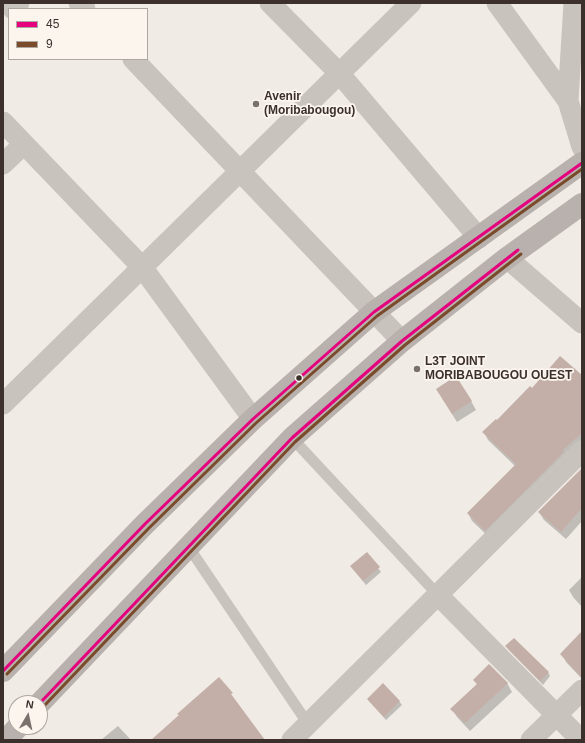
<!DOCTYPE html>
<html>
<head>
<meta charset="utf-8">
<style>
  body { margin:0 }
  #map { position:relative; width:585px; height:743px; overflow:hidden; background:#f0ebe5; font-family:Helvetica,sans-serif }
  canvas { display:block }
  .frame { position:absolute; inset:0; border:4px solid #3b302b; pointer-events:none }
  .legend { position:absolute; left:8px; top:8px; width:140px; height:52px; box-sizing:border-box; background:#fbf5ee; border:1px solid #aea6a0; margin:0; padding:5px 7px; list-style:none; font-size:12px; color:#3b302b }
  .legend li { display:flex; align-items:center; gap:8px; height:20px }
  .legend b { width:20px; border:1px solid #aea6a0 }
  .north { position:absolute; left:8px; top:695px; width:40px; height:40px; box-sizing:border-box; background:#fbf5ee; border:1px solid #aea6a0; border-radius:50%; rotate:9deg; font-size:11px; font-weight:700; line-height:16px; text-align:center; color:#3b302b }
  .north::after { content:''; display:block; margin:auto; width:14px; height:18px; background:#7a716c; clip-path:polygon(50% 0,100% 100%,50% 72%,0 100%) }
</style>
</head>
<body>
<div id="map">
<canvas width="585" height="743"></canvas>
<div class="frame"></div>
<ul class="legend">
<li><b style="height:5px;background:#e5007d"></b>45</li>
<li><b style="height:5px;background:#7a4b2a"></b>9</li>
</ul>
<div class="north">N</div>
</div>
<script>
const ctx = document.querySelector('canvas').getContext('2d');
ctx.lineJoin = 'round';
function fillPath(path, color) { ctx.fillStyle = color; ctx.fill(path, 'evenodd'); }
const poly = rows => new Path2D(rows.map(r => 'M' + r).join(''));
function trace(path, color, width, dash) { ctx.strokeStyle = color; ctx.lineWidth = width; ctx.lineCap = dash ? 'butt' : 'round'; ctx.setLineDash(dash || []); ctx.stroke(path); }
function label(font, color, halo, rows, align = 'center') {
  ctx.font = font + ' Helvetica,sans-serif'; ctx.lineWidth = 3.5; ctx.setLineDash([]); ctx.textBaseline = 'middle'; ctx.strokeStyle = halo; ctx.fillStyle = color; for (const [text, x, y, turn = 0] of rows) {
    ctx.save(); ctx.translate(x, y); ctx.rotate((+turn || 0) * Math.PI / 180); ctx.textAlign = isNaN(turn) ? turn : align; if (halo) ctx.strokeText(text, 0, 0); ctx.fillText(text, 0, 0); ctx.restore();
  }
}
const shadow = poly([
  [582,381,582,448,490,538,472,521,468,513,515,466,488,440,484,432,497,422,532,390],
  [442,398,471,401,476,410,457,422],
  [582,469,582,521,566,539,544,520,539,512],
  [367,553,381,572,366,585,354,570],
  [582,577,582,607,573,597,569,590],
  [582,633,582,679,566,662,562,654],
  [507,646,548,672,550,676,543,685,509,650],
  [475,680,507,683,512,692,470,731,457,717,452,709,477,685],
  [368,700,399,701,402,705,386,720],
  [118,726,131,740,101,740]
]);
const building = poly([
  [560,356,582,375,582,433,563,450,564,452,485,531,467,513,516,464,482,432,496,419,497,420,530,386,532,388],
  [456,376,472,401,452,414,436,389],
  [582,468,582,508,561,532,538,512],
  [367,552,380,567,363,581,350,566],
  [582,631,582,678,560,654],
  [514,638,549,672,540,681,505,646],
  [489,664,508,683,465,723,450,709,477,684,473,680],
  [219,677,233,693,231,694,265,740,151,740,179,715,177,714],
  [383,683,400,701,384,717,367,699]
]);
const lane = poly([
  [292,438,438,595],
  [188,546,308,724]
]);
const street = poly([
  [79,3,85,9],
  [270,3,339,73,479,238],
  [497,3,568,101,582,147],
  [13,9,19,3],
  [133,59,402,341],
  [568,101,574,3],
  [3,122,142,267,253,419],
  [3,164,24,144],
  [507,258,582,323],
  [3,404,411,3],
  [438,595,581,740],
  [292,740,582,451],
  [531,740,582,690]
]);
const primary = poly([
  [3,671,145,524,253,419,374,312,582,163],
  [40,703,292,438,402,341,507,258,582,204],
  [6,740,18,727]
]);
const bus1 = poly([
  [3,671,145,524,253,419,374,312,582,163],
  [40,703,292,438,402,341,518,250]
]);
const bus2 = poly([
  [7,674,149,528,256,423,377,316,582,169],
  [44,706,295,442,405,345,521,254]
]);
const markers = [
  [256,104,4,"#7a716c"],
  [417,369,4,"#7a716c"],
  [299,378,3.5,"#3b302b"]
];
const poiNames = [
  ["Avenir",264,97],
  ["(Moribabougou)",264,111],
  ["L3T JOINT",425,362],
  ["MORIBABOUGOU OUEST",425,376]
];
fillPath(shadow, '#0003');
fillPath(building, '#c3afa7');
trace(lane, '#c9c3be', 11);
trace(street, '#c9c3be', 21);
trace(primary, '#b8b1ad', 22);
trace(bus1, '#e5007d', 3);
trace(bus2, '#7a4b2a', 3);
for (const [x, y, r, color] of markers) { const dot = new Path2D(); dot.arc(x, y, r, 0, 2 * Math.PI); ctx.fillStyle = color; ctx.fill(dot); trace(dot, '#fbf5ee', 1.5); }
label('bold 12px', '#3b302b', '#fbf5ee', poiNames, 'left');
</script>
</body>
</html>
